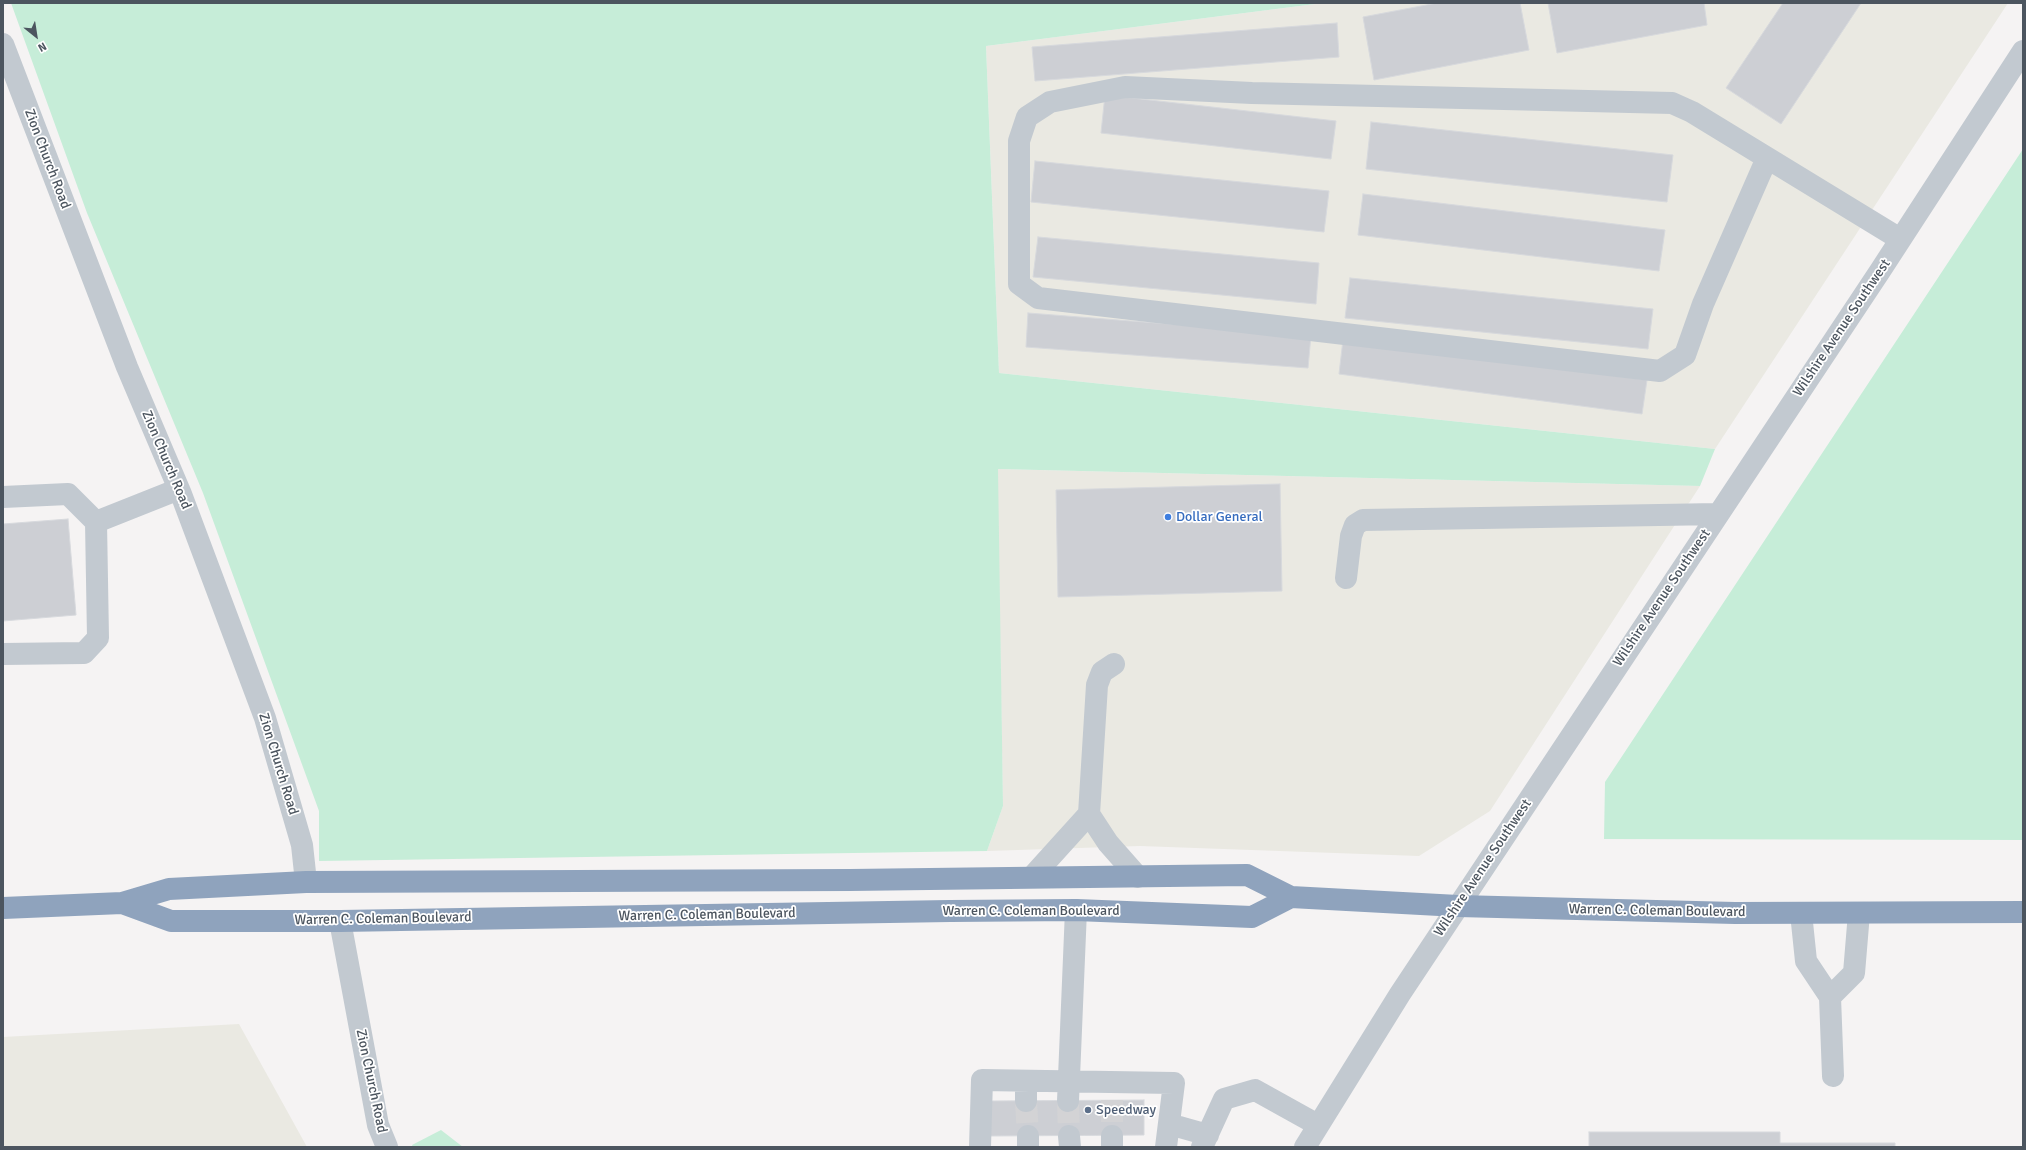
<!DOCTYPE html>
<html>
<head>
<meta charset="utf-8">
<style>
  body { margin:0 }
  #map { position:relative; width:2026px; height:1150px; overflow:hidden; background:#f5f3f3; font-family:Signika,sans-serif }
  canvas { display:block }
  .frame { position:absolute; inset:0; border:4px solid #4c555f; pointer-events:none }
  .north { position:absolute; left:16px; top:16px; width:40px; height:40px; -webkit-text-stroke:3px #fff; paint-order:stroke; rotate:150deg; font-size:11px; font-weight:700; line-height:16px; text-align:center; color:#4c555f }
  .north::after { content:''; display:block; margin:auto; width:14px; height:18px; background:#4c555f; clip-path:polygon(50% 0,100% 100%,50% 72%,0 100%) }
</style>
</head>
<body>
<div id="map">
<canvas width="2026" height="1150"></canvas>
<div class="frame"></div>
<div class="north">N</div>
</div>
<script>
const ctx = document.querySelector('canvas').getContext('2d');
ctx.lineJoin = 'round';
function fillPath(path, color) { ctx.fillStyle = color; ctx.fill(path, 'evenodd'); }
const poly = rows => new Path2D(rows.map(r => 'M' + r).join(''));
function trace(path, color, width, dash) { ctx.strokeStyle = color; ctx.lineWidth = width; ctx.lineCap = dash ? 'butt' : 'round'; ctx.setLineDash(dash || []); ctx.stroke(path); }
function label(font, color, halo, rows, align = 'center') {
  ctx.font = font + ' Signika,sans-serif'; ctx.lineWidth = 3.5; ctx.setLineDash([]); ctx.textBaseline = 'middle'; ctx.strokeStyle = halo; ctx.fillStyle = color; for (const [text, x, y, turn = 0] of rows) {
    ctx.save(); ctx.translate(x, y); ctx.rotate((+turn || 0) * Math.PI / 180); ctx.textAlign = isNaN(turn) ? turn : align; if (halo) ctx.strokeText(text, 0, 0); ctx.fillText(text, 0, 0); ctx.restore();
  }
}
const commercial = poly([
  [1323,3,2008,3,1715,449,999,373,986,46],
  [997,469,1700,486,1490,811,1419,856,1140,846,987,851,1003,806],
  [239,1024,307,1147,3,1147,3,1037]
]);
const green = poly([
  [11,3,1323,3,986,46,999,373,1715,449,1700,486,998,469,1003,806,987,851,319,861,319,811,203,493,87,213],
  [2023,149,2023,840,1604,839,1605,782],
  [441,1130,463,1147,413,1147,412,1145]
]);
const building = poly([
  [1437,3,1520,3,1529,50,1374,80,1363,17,1437,3],
  [1548,3,1704,3,1707,25,1557,53,1548,3],
  [1783,3,1861,3,1781,124,1726,88,1783,3],
  [1337,23,1339,57,1035,81,1032,47,1337,23],
  [1105,95,1336,121,1331,159,1101,133,1105,95],
  [1371,122,1673,155,1667,202,1366,169,1371,122],
  [1035,161,1329,191,1324,232,1031,202,1035,161],
  [1363,194,1665,230,1659,271,1358,235,1363,194],
  [1038,237,1319,263,1316,304,1033,277,1038,237],
  [1350,278,1653,309,1648,349,1345,318,1350,278],
  [1028,313,1311,335,1308,368,1026,347,1028,313],
  [1343,340,1647,380,1642,414,1339,374,1343,340],
  [1280,484,1282,591,1058,597,1056,490,1280,484],
  [68,519,76,615,3,621,3,524,68,519],
  [1144,1100,1144,1135,990,1136,990,1101,1144,1100],
  [1589,1132,1780,1132,1780,1143,1895,1143,1895,1147,1589,1147,1589,1132]
]);
const minorTunnel = poly([
  [1112,1100,1112,1136],
  [1026,1101,1028,1136],
  [1068,1101,1069,1136]
]);
const minor = poly([
  [3,44,127,367,181,494,265,718,302,845,306,882],
  [1767,158,1703,304,1685,355,1660,371,1038,298,1019,284,1019,141,1027,117,1050,102,1125,87,1252,93,1672,103,1692,112,1900,239],
  [3,497,68,494,96,522],
  [1346,578,1351,536,1355,525,1363,520,1718,514],
  [3,654,84,653,98,638,96,522,179,489],
  [1114,664,1102,672,1097,685,1089,814,1108,843,1138,877],
  [1032,877,1089,814],
  [1801,913,1806,961,1830,997,1854,973,1859,913],
  [340,921,378,1125,387,1147],
  [1830,997,1833,1076],
  [1026,1081,1026,1101],
  [1068,1101,1076,910],
  [1169,1124,1208,1135],
  [1069,1136,1070,1147],
  [980,1147,982,1080,1174,1083,1166,1147],
  [1028,1147,1028,1136],
  [1112,1147,1112,1136],
  [1202,1147,1224,1099,1255,1090,1318,1125],
  [1305,1147,1400,994,1880,271,2023,51]
]);
const highway = poly([
  [122,903,171,921,340,921,950,911,1076,910,1252,917,1291,897],
  [3,908,122,903,169,889,306,882,850,880,1247,875,1291,897,1458,906,1735,913,2023,912]
]);
const markers = [
  [1168,517,4,"#3f7fe0"],
  [1088,1110,4,"#5c6f8a"]
];
const streetNames = [
  ["Zion Church Road",47,159,69],
  ["Wilshire Avenue Southwest",1842,328,-56],
  ["Zion Church Road",166,460,67],
  ["Wilshire Avenue Southwest",1662,598,-56],
  ["Zion Church Road",278,764,73],
  ["Wilshire Avenue Southwest",1483,868,-56],
  ["Warren C. Coleman Boulevard",1031,911],
  ["Warren C. Coleman Boulevard",1657,911,1],
  ["Warren C. Coleman Boulevard",707,915,-1],
  ["Warren C. Coleman Boulevard",383,919,-1],
  ["Zion Church Road",371,1081,78]
];
const shopNames = [
  ["Dollar General",1176,517]
];
const serviceNames = [
  ["Speedway",1096,1110]
];
fillPath(commercial, '#eae9e2');
fillPath(green, '#c6edd8');
fillPath(building, '#cdcfd4');
trace(building, '#d7d9dd', 1);
trace(minorTunnel, '#d3d3d5', 22, [22, 11]);
trace(minor, '#c2c9d0', 22);
trace(highway, '#8fa3bd', 22);
for (const [x, y, r, color] of markers) { const dot = new Path2D(); dot.arc(x, y, r, 0, 2 * Math.PI); ctx.fillStyle = color; ctx.fill(dot); trace(dot, '#fff', 1.5); }
label('14px', '#4c555f', '#fff', streetNames);
label('14px', '#366cbe', '#fff', shopNames, 'left');
label('14px', '#4e5e75', '#fff', serviceNames, 'left');
</script>
</body>
</html>
